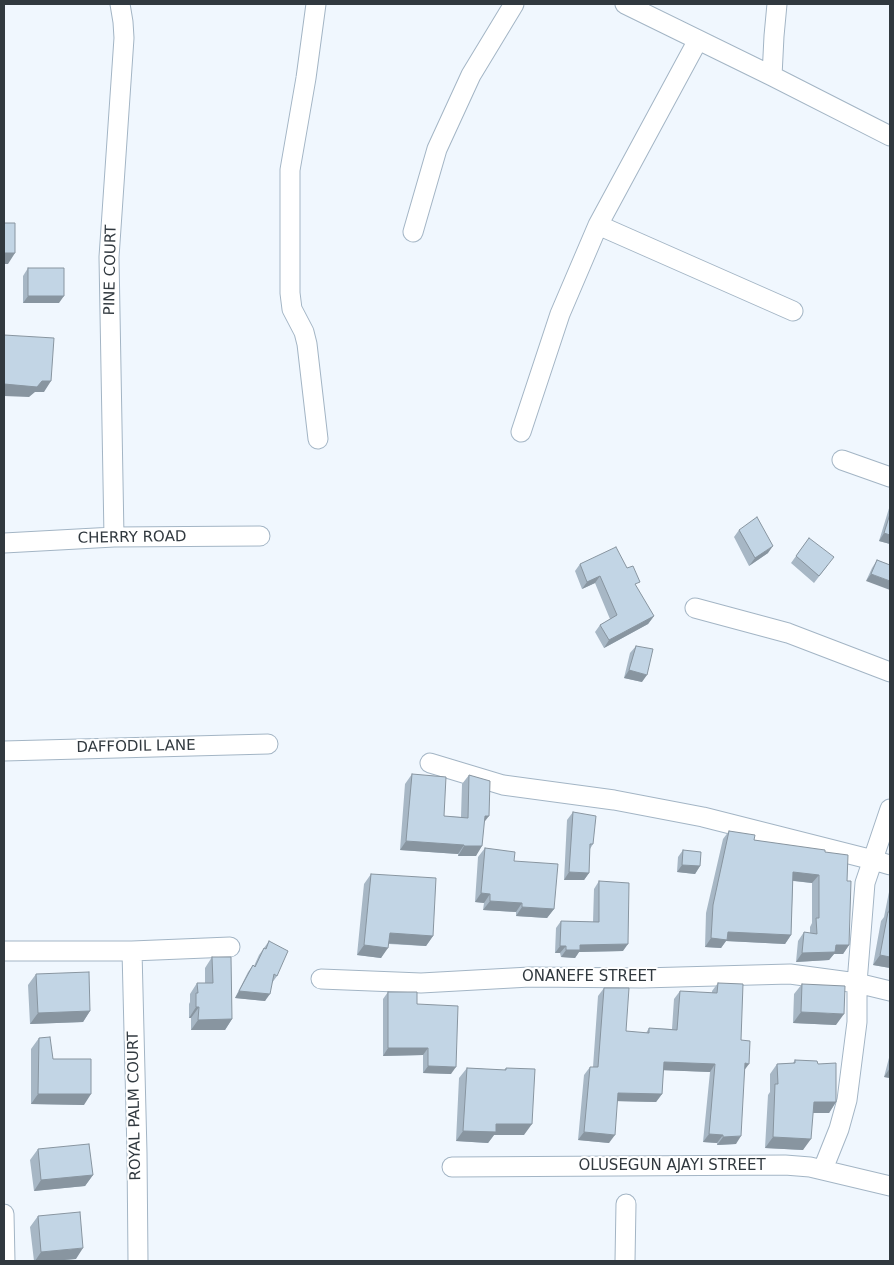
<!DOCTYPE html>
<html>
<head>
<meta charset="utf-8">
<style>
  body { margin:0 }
  #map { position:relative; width:894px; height:1265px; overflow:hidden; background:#f0f7fe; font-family:"DejaVu Sans",sans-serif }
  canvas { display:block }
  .frame { position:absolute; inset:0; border:5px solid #31393f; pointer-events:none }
</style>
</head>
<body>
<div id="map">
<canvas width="894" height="1265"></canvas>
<div class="frame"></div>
</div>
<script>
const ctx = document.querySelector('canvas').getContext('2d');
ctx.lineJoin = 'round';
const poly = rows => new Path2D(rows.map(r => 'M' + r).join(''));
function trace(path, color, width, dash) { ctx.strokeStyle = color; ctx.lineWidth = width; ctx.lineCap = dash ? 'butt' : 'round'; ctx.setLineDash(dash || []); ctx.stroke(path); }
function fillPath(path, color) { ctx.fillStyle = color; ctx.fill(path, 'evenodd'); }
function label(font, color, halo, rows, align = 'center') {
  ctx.font = font + ' "DejaVu Sans",sans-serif'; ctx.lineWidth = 4; ctx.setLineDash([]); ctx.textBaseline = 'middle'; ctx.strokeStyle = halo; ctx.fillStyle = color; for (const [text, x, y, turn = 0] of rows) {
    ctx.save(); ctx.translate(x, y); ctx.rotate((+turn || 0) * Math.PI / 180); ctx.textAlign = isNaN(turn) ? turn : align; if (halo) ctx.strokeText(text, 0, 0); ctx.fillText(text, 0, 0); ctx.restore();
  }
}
const minor = poly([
  [316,4,306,78,290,170,290,293,292,309,304,332,307,344,318,439],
  [625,4,772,76,890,136],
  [772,76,774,36,777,4],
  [598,225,793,311],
  [413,232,437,149,471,75,514,4],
  [521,432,560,314,598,225,698,40],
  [842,460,890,477],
  [114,537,109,257,124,38,123,22,120,4],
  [4,543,114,537,260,536],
  [695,608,788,633,890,672],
  [4,751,268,744],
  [430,763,503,785,614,800,703,817,873,860,890,865],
  [4,951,132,951,230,947],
  [132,951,137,1153,138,1261],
  [321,979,421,983,530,977,642,978,790,974,857,983,890,991],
  [452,1167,785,1165,810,1167,890,1186],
  [823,1169,839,1129,847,1100,857,1022,857,983,865,883,890,809],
  [4,1214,5,1261],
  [625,1261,626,1204]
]);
const wall = poly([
  [28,268,59,303,23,303,23,276],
  [890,505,890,544,879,541],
  [739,530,768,553,749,566,734,537],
  [809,538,828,565,814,583,791,563],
  [877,560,890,565,866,581,872,568],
  [580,564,636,587,654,616,648,624,604,648,595,632,600,625,610,619,595,583,582,589,575,571],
  [636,646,642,682,624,678,630,653],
  [412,774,444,816,461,817,462,784,469,775,484,823,476,856,458,856,458,854,400,850,405,784],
  [573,812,593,844,590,849,589,873,584,880,564,880,567,820],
  [729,831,754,840,825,852,847,881,849,945,843,954,834,954,829,960,796,962,798,941,804,932,810,933,810,927,812,923,812,883,793,881,791,935,785,944,726,941,721,948,705,947,706,913,723,839],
  [485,848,514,861,554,909,547,918,516,916,516,912,483,910,484,903,475,902,478,857],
  [683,850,700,866,695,874,677,872,678,857],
  [371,874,433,936,426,946,389,944,381,958,357,955,364,884],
  [599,881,623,951,579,952,575,958,561,957,560,953,555,953,556,928,561,921,593,922,594,889],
  [890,887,890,968,873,965,881,921,884,917],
  [269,941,277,976,272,983,265,1001,235,998,248,972,253,965,254,966,259,955],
  [212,957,232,1019,225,1030,191,1030,191,1018,189,1018,189,1004,190,1002,190,994,197,983,205,983,205,968],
  [36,974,90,1011,83,1022,30,1024,28,985],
  [718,983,741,1040,744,1070,736,1144,717,1145,717,1143,703,1142,710,1072,663,1070,662,1094,656,1102,617,1101,609,1143,578,1140,584,1075,590,1067,593,1067,598,996,604,988,626,1031,646,1033,649,1028,672,1029,674,999,680,991,712,993,712,991],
  [802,984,836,1025,793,1023,794,994],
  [388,992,417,1004,451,1074,423,1073,423,1055,383,1056,383,999],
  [39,1038,53,1059,84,1105,31,1104,31,1049],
  [890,1054,890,1078,884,1077],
  [795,1060,818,1064,836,1102,829,1113,813,1113,803,1150,765,1148,768,1095,770,1092,770,1074,777,1064,793,1063],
  [467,1068,504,1070,506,1068,524,1135,494,1135,488,1143,456,1141,459,1078],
  [38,1149,93,1175,85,1186,34,1191,30,1160],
  [38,1216,76,1259,52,1261,34,1261,30,1227]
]);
const shadedWall = poly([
  [4,253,15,253,8,264,4,264],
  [28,296,64,296,59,303,23,303],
  [42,381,51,381,44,392,35,392,29,397,4,396,4,384],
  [884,533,890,535,890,544,879,541],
  [773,546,768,553,749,566,755,558],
  [871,574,890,581,890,590,866,581],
  [600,576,595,583,582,589,587,582],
  [654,616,648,624,604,648,609,640],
  [629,670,647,675,642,682,624,678],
  [485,816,489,816,482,825],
  [406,841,464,845,458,854,400,850],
  [464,846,482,846,476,856,458,856],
  [682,865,700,866,695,874,677,872],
  [569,872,589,873,584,880,564,880],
  [793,872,819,875,812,883,787,880],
  [481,893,490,894,484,903,475,902],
  [490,901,522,903,516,912,483,910],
  [522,907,554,909,547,918,516,916],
  [728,932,791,935,785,944,726,941,721,948,705,947,711,938],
  [390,933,433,936,426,946,383,943],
  [628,944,623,951,579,952,575,958,561,957,566,950,580,945],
  [364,945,388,948,381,958,357,955],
  [836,945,849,945,843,954,834,954,829,960,796,962,802,953],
  [560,946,566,946,560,953,555,953],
  [880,955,890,957,890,968,873,965],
  [239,991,270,994,265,1001,235,998],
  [196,1007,199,1007,191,1018,189,1018],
  [90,1011,83,1022,30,1024,38,1013],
  [801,1012,844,1014,836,1025,793,1023],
  [232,1019,225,1030,191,1030,198,1020],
  [388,1048,428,1048,423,1055,383,1056],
  [664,1062,715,1064,710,1072,658,1070],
  [745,1063,749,1064,743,1072],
  [428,1066,456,1067,451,1074,423,1073],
  [890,1068,890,1078,884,1077],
  [618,1093,662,1094,656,1102,612,1101],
  [38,1094,91,1094,84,1105,31,1104],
  [814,1102,836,1102,829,1113,806,1113],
  [496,1124,532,1124,524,1135,494,1135,488,1143,456,1141,463,1131],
  [584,1132,615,1135,609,1143,578,1140],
  [709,1134,723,1135,717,1143,703,1142],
  [741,1136,736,1144,717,1145,723,1137],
  [773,1137,811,1139,803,1150,765,1148],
  [93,1175,85,1186,34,1191,41,1180],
  [83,1248,76,1259,52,1261,35,1261,41,1252]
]);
const building = poly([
  [4,223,15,223,15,253,4,253,4,223],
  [28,268,64,268,64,296,28,296,28,268],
  [4,335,54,338,51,381,42,381,37,387,4,384,4,335],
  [890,514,890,535,884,533,890,514],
  [757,517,773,546,755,558,739,530,757,517],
  [809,538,834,557,819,576,796,556,809,538],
  [616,547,627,568,633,566,640,582,635,584,654,616,609,640,600,625,617,615,600,576,587,582,580,564,616,547],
  [877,560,890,565,890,581,871,574,877,560],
  [636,646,653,649,647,675,629,670,636,646],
  [412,774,446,777,444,816,468,818,469,775,490,781,489,816,485,816,482,846,464,846,464,845,406,841,412,774],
  [573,812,596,816,593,844,590,844,589,873,569,872,573,812],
  [729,831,755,835,754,840,825,850,825,852,848,855,847,881,851,881,849,945,836,945,835,952,802,953,804,932,817,934,816,918,819,918,819,875,793,872,791,935,728,932,727,940,711,938,713,905,729,831],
  [485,848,515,852,514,861,558,864,554,909,522,907,522,903,490,901,490,894,481,893,485,848],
  [683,850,701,852,700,866,682,865,683,850],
  [371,874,436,878,433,936,390,933,388,948,364,945,371,874],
  [599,881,629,883,628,944,580,945,580,950,566,950,566,946,560,946,561,921,599,922,599,881],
  [890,908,890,957,880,955,888,912,889,912,890,908],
  [269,941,288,951,277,976,274,974,270,994,239,991,253,965,255,967,264,948,266,949,269,941],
  [212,957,231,957,232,1019,198,1020,199,1007,196,1007,196,993,198,993,197,983,213,983,212,957],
  [89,972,90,1011,38,1013,36,974,89,972],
  [718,983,743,984,741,1040,750,1041,749,1064,745,1063,741,1136,723,1137,723,1135,709,1134,715,1064,664,1062,662,1094,618,1093,615,1135,584,1132,590,1067,598,1067,604,988,629,988,626,1031,649,1033,649,1028,677,1030,680,991,717,993,718,983],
  [802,984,845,986,844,1014,801,1012,802,984],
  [388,992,417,992,417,1004,458,1006,456,1067,428,1066,428,1048,388,1048,388,992],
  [50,1037,53,1059,91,1059,91,1094,38,1094,39,1038,50,1037],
  [795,1060,817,1061,818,1064,836,1063,836,1102,814,1102,811,1139,773,1137,775,1084,778,1084,777,1064,795,1063,795,1060],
  [467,1068,506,1070,506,1068,535,1069,532,1124,496,1124,496,1132,463,1131,467,1068],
  [89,1144,93,1175,41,1180,38,1149,89,1144],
  [80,1212,83,1248,41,1252,38,1216,80,1212]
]);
const streetNames = [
  ["PINE COURT",111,270,-89],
  ["CHERRY ROAD",132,538,-1],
  ["DAFFODIL LANE",136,747,-1],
  ["ONANEFE STREET",589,977],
  ["ROYAL PALM COURT",135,1106,-91],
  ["OLUSEGUN AJAYI STREET",672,1166]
];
trace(minor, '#a3b5c5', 21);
trace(minor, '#fff', 19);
fillPath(wall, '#a7b7c5');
fillPath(shadedWall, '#8895a0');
fillPath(building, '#c2d5e5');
trace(building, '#8895a0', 1);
label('15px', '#31393f', '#fff', streetNames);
</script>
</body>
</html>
